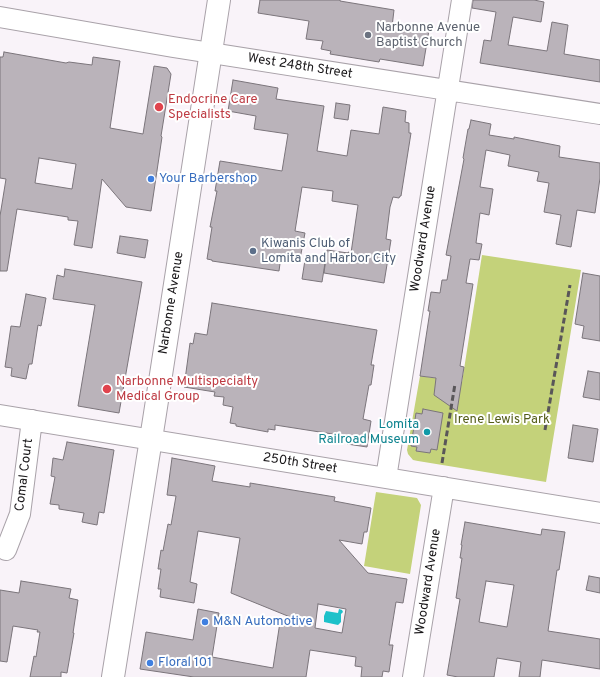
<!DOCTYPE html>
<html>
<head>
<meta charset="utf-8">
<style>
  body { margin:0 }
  canvas { display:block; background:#f9f3f9 }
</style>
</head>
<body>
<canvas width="600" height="677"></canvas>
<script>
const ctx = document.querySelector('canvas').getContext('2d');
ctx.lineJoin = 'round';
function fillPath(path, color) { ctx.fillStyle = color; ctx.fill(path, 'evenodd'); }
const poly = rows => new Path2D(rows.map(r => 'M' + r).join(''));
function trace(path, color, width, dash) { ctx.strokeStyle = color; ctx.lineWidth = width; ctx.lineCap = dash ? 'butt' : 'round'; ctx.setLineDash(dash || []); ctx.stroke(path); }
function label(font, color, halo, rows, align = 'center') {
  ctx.font = font + ' Overpass,sans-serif'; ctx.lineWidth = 4; ctx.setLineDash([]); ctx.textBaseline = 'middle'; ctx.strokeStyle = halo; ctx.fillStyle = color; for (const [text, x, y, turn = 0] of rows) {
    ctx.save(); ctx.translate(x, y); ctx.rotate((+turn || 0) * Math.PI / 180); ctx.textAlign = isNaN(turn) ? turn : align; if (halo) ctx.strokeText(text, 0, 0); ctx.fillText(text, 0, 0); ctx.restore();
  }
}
const green = poly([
  [482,255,581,270,546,482,418,461,413,460,408,454,407,450,420,376,462,382],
  [376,492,417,498,421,505,410,574,364,566]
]);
const water = poly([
  [339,609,342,610,343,612,341,614,341,622,338,625,324,622,324,616,326,611,338,613]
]);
const building = poly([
  [260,0,340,0,340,1,394,10,392,27,415,30,416,27,429,30,423,66,380,59,379,62,330,54,331,51,321,49,323,41,306,39,309,21,258,13,260,0],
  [473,0,534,0,544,2,541,22,513,17,508,45,547,51,552,22,568,25,564,54,600,60,600,82,480,63,484,40,491,41,496,12,472,8,473,0],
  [4,52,66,63,69,62,92,65,93,57,120,61,110,128,143,134,154,66,167,68,171,74,161,136,162,137,151,211,126,207,102,179,92,248,74,245,78,221,68,220,68,217,17,209,7,271,0,271,0,216,6,179,0,178,0,57,3,57,4,52],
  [39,158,76,164,72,189,35,183,39,158],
  [233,80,278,88,276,99,324,106,317,151,347,156,351,130,379,134,383,107,406,111,405,122,409,123,409,133,411,133,401,196,400,196,399,198,393,197,390,207,386,239,391,240,384,283,324,273,327,250,348,253,348,252,351,253,358,205,332,201,333,191,302,187,295,231,305,233,300,259,281,256,279,271,212,261,212,260,207,259,212,227,210,227,217,191,215,191,220,161,282,171,288,134,254,129,256,116,228,111,233,80],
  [336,103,350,105,348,120,334,118,336,103],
  [471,120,491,124,489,135,514,139,514,137,560,146,559,157,600,163,600,178,595,213,577,210,571,247,556,244,561,215,544,212,549,183,537,181,539,172,508,166,510,155,486,150,480,187,493,189,489,215,480,213,476,243,482,244,479,260,470,259,466,283,473,284,460,366,464,367,457,411,434,395,436,378,420,376,430,311,428,311,431,292,440,293,442,280,447,280,451,256,446,255,464,159,463,158,468,129,469,129,471,120],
  [120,236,148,240,145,258,117,253,120,236],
  [305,260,325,263,322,282,302,279,305,260],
  [65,269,142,282,119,413,78,406,95,305,53,299,57,275,64,277,65,269],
  [583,273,600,276,600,341,582,338,584,326,575,324,583,273],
  [26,294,46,298,41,326,38,325,32,364,29,364,26,379,11,376,12,368,5,367,11,326,20,327,26,294],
  [212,303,377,330,371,365,374,365,371,385,369,385,363,419,371,421,367,447,347,444,347,441,338,440,339,435,275,425,275,430,268,429,268,432,236,426,236,424,230,423,233,407,223,405,224,397,214,396,215,392,184,387,190,343,193,344,195,333,207,335,212,303],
  [588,371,600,373,600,400,583,397,588,371],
  [423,409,443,413,437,450,431,449,430,453,416,451,417,447,411,446,416,413,422,414,423,409],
  [573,425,598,429,593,462,568,458,573,425],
  [67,442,114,450,104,513,99,512,97,525,82,522,84,513,59,509,59,505,50,504,55,477,51,476,53,458,63,460,67,442],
  [172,458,215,466,212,481,250,487,250,483,335,497,334,501,371,508,367,532,364,532,362,544,339,540,368,573,407,579,403,603,396,602,389,645,393,645,389,672,383,671,382,677,361,677,362,667,355,666,356,657,310,650,306,677,194,677,140,669,146,632,193,640,198,609,219,613,212,657,273,668,280,622,299,625,300,621,231,593,240,538,198,531,190,582,197,584,194,603,160,597,161,589,158,589,161,569,158,569,161,550,163,551,168,524,171,525,176,496,167,495,172,458],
  [318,604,346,609,342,633,315,628,318,604],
  [465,522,541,535,542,529,565,532,559,570,557,570,548,631,600,639,600,669,542,660,540,677,519,677,521,662,497,658,494,677,458,677,447,675,460,599,456,598,462,558,460,558,462,545,461,545,465,522],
  [486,581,514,585,507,627,479,622,486,581],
  [589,576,600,578,600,593,586,590,589,576],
  [21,581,71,589,69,598,78,600,73,633,74,633,67,673,61,672,61,677,30,677,34,656,36,657,40,632,37,632,38,630,13,626,7,662,0,661,0,590,19,593,21,581]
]);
const minor = poly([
  [0,17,173,47,600,114],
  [0,415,600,513],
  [386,478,462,0],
  [6,550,20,514,32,420],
  [413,677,444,487]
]);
const major = poly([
  [113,677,154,420,219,0]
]);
const rail = poly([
  [545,430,570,285],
  [442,463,455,384]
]);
const markers = [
  [368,35,4,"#6b7280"],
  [159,107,5,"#e0444e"],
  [151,179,4,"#3f7fe0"],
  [253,251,4,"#5c6f8a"],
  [107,389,5,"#e0444e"],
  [427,432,4,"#0f9aa8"],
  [205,622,4,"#3f7fe0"],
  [150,663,4,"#3f7fe0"]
];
const worshipNames = [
  ["Narbonne Avenue",376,28],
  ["Baptist Church",376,43]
];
const streetNames = [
  ["West 248th Street",300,67,9],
  ["Woodward Avenue",424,239,-81],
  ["Narbonne Avenue",172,303,-81],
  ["250th Street",300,464,9],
  ["Comal Court",25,475,-83],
  ["Woodward Avenue",429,582,-81]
];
const healthNames = [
  ["Endocrine Care",168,100],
  ["Specialists",168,115],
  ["Narbonne Multispecialty",116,382],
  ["Medical Group",116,397]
];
const shopNames = [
  ["Your Barbershop",159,179],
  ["M&N Automotive",213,622],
  ["Floral 101",158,663]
];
const serviceNames = [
  ["Kiwanis Club of",261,244],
  ["Lomita and Harbor City",261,259]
];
const parkNames = [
  ["Irene Lewis Park",502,420]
];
const cultureNames = [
  ["Lomita",419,425],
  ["Railroad Museum",419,440]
];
fillPath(green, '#c4d27a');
fillPath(water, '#1ec1ca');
fillPath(building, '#bab3ba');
trace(building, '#7b757b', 1);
trace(minor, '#a9a2a9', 22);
trace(major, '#a9a2a9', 24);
trace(minor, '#fff', 20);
trace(major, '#fff', 22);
trace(rail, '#595659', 3, [6, 3]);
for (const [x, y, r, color] of markers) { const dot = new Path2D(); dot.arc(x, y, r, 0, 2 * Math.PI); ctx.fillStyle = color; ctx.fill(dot); trace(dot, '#fff', 1.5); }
label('13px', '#5b616d', '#fff', worshipNames, 'left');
label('13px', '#191719', '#fff', streetNames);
label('13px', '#be3a42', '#fff', healthNames, 'left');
label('13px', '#366cbe', '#fff', shopNames, 'left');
label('13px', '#4e5e75', '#fff', serviceNames, 'left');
label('13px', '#535c17', '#fff', parkNames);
label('13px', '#0d838f', '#fff', cultureNames, 'right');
</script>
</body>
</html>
